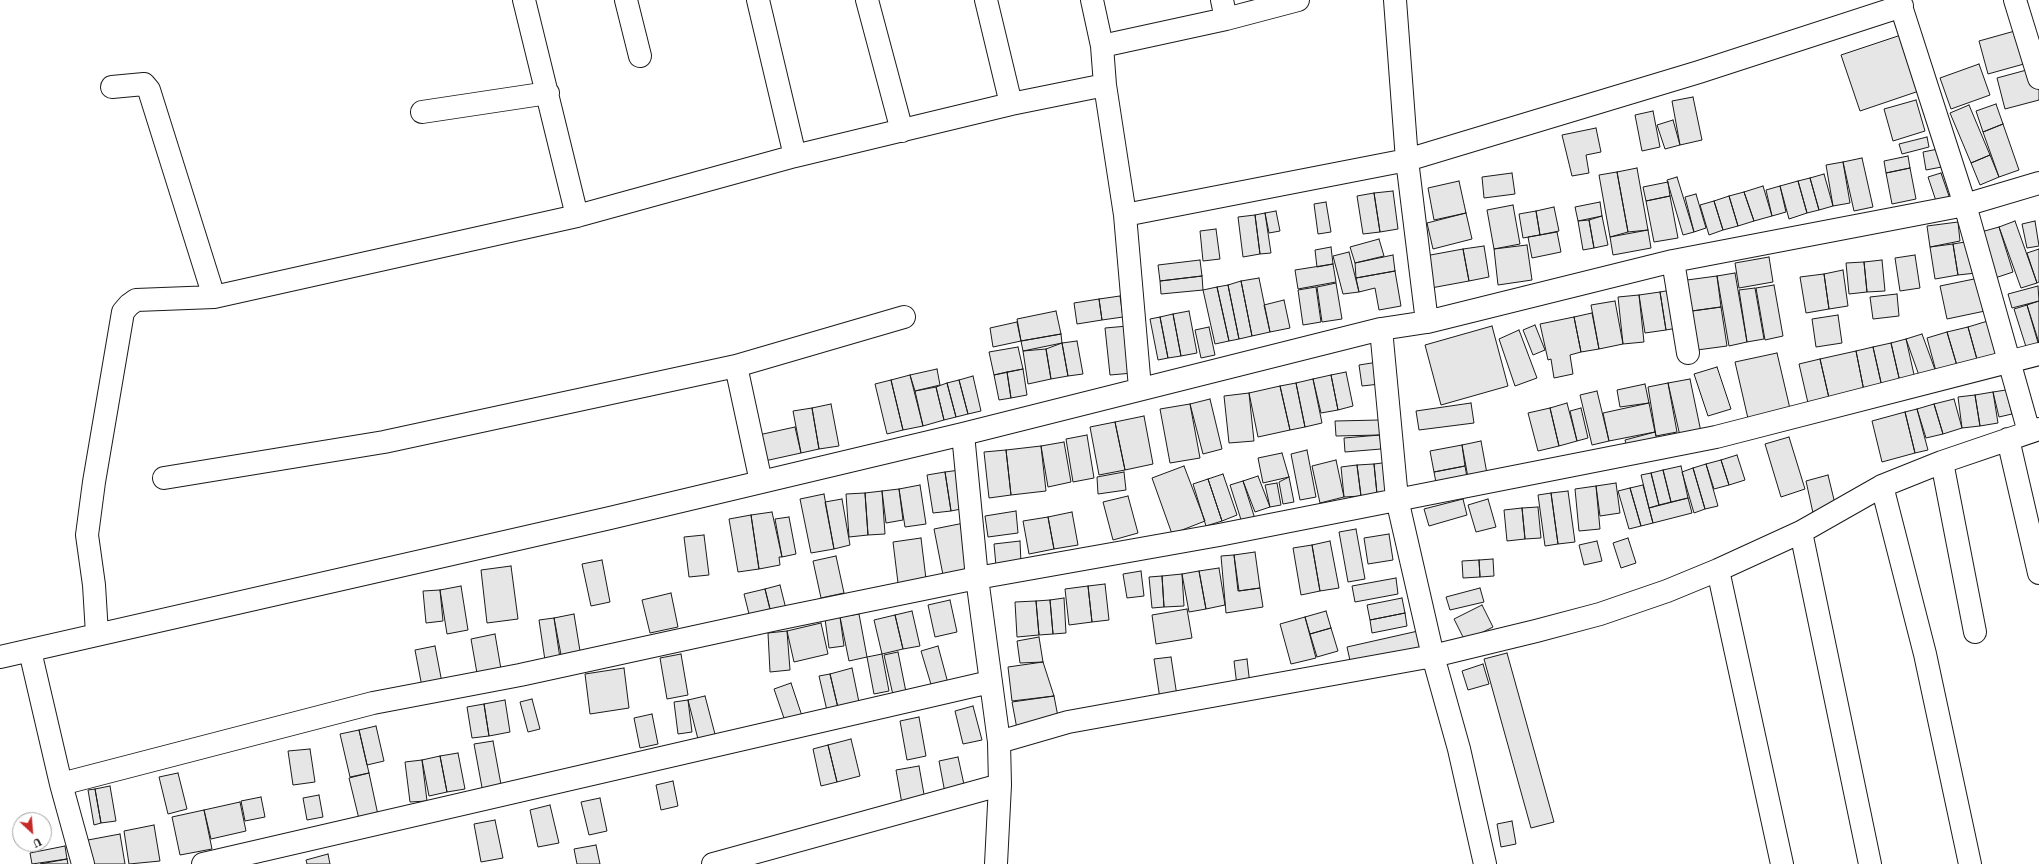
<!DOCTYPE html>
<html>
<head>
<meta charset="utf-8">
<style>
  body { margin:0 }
  #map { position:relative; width:2039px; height:864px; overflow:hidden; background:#fff; font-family:"Source Serif 4",serif }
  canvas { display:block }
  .north { position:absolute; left:12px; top:812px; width:40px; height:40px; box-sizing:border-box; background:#fff; border:1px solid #a3a3a3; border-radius:50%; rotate:154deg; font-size:11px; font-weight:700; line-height:16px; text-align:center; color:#1a1a1a }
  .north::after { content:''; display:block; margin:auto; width:14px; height:18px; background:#c62828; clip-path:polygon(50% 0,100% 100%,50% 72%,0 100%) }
</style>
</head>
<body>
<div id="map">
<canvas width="2039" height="864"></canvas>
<div class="north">U</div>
</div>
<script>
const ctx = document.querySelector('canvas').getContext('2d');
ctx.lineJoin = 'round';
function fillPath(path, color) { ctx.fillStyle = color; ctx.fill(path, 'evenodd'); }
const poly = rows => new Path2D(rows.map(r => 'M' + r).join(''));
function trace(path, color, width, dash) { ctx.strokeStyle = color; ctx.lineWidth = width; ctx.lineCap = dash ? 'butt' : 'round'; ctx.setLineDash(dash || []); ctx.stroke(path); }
const building = poly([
  [2022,29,2031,62,1988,74,1979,41,2022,29],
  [1901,35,1919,91,1860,111,1841,55,1901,35],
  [1979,64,1990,95,1951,109,1940,78,1979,64],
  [2034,68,2039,88,2039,100,2005,109,1997,78,2034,68],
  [1693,97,1702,140,1680,145,1672,101,1693,97],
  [1916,100,1925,131,1893,141,1884,109,1916,100],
  [1996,104,2003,124,1983,132,1976,111,1996,104],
  [1969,105,1990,155,1971,163,1950,113,1969,105],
  [1653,111,1660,147,1642,151,1635,115,1653,111],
  [1673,120,1680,145,1665,149,1657,125,1673,120],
  [2003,124,2019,170,1999,177,1983,132,2003,124],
  [1596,128,1601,152,1586,155,1589,173,1572,176,1562,135,1596,128],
  [1927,137,1929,147,1902,154,1899,144,1927,137],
  [1943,148,1947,166,1926,170,1923,152,1943,148],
  [1990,155,1999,177,1980,185,1971,163,1990,155],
  [1908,156,1910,168,1886,173,1884,161,1908,156],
  [1862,158,1873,207,1854,211,1843,162,1862,158],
  [1843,162,1850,203,1833,206,1826,165,1843,162],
  [1637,168,1648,230,1628,232,1617,172,1637,168],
  [1910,168,1916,199,1892,204,1886,173,1910,168],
  [1617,172,1628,232,1610,237,1599,175,1617,172],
  [1512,173,1515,194,1484,198,1482,177,1512,173],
  [1941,173,1950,199,1937,204,1928,177,1941,173],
  [1824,174,1833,206,1819,210,1810,178,1824,174],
  [1677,177,1694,232,1683,235,1667,180,1677,177],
  [1810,178,1819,210,1807,213,1798,181,1810,178],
  [1459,181,1466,213,1434,220,1428,188,1459,181],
  [1798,181,1807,213,1789,219,1780,186,1798,181],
  [1668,182,1670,196,1646,201,1643,187,1668,182],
  [1763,186,1772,216,1754,221,1744,192,1763,186],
  [1780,186,1786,212,1772,216,1766,190,1780,186],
  [1393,191,1398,229,1380,232,1374,193,1393,191],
  [1744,192,1754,221,1738,226,1729,196,1744,192],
  [1374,193,1380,232,1363,234,1357,196,1374,193],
  [1696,194,1706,228,1694,232,1685,197,1696,194],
  [1670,196,1678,238,1654,242,1646,201,1670,196],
  [1729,196,1738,226,1723,230,1714,201,1729,196],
  [1714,201,1723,230,1709,235,1700,205,1714,201],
  [1326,202,1331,232,1318,234,1314,204,1326,202],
  [1600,202,1602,216,1578,221,1575,207,1600,202],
  [1513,205,1520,244,1494,249,1487,210,1513,205],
  [1554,207,1559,231,1540,235,1536,211,1554,207],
  [1276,211,1280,231,1269,233,1265,213,1276,211],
  [1536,211,1540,235,1523,238,1519,214,1536,211],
  [1265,213,1271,253,1260,254,1255,215,1265,213],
  [1466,213,1472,239,1433,249,1427,223,1466,213],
  [1255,215,1260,254,1243,257,1238,217,1255,215],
  [1602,216,1608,245,1594,248,1589,220,1602,216],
  [1589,220,1594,248,1583,250,1578,221,1589,220],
  [2015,221,2037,283,2021,288,1999,227,2015,221],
  [2035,221,2039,246,2027,248,2022,224,2035,221],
  [1958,222,1960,241,1930,247,1927,226,1958,222],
  [1999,227,2013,272,1995,278,1981,232,1999,227],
  [1216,229,1220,259,1203,261,1200,231,1216,229],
  [1648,230,1651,248,1613,255,1610,237,1648,230],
  [1557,232,1561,252,1532,258,1528,237,1557,232],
  [1379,239,1384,256,1355,263,1350,247,1379,239],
  [1971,241,1976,273,1958,275,1953,244,1971,241],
  [1953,244,1958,275,1935,279,1930,247,1953,244],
  [1527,245,1532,280,1498,285,1494,249,1527,245],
  [1484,246,1489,277,1469,281,1463,249,1484,246],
  [1331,247,1333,264,1317,267,1315,250,1331,247],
  [1463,249,1469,281,1431,288,1425,256,1463,249],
  [2039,249,2039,282,2037,283,2027,253,2039,249],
  [1349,252,1359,292,1343,294,1333,256,1349,252],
  [1393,255,1395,271,1356,278,1355,263,1393,255],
  [1915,255,1920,288,1900,291,1895,258,1915,255],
  [1769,257,1773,282,1739,288,1735,263,1769,257],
  [1200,260,1202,276,1160,281,1158,265,1200,260],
  [1882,260,1885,291,1867,292,1864,262,1882,260],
  [1864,262,1867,292,1849,294,1846,263,1864,262],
  [1333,264,1336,282,1298,289,1295,270,1333,264],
  [1843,270,1848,306,1829,309,1824,274,1843,270],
  [1395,271,1401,306,1379,310,1375,288,1359,292,1356,278,1395,271],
  [1735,273,1747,342,1729,346,1717,276,1735,273],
  [1824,274,1829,309,1806,313,1800,277,1824,274],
  [1202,276,1203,290,1161,294,1160,281,1202,276],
  [1717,276,1721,307,1692,311,1687,280,1717,276],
  [1259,278,1270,332,1252,336,1241,281,1259,278],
  [1979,278,1985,311,1947,319,1940,286,1979,278],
  [1241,281,1252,336,1239,339,1228,285,1241,281],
  [1336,283,1342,319,1322,322,1317,287,1336,283],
  [1228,285,1239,339,1229,341,1217,287,1228,285],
  [1774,285,1783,336,1765,340,1756,288,1774,285],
  [2038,286,2039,301,2012,308,2008,294,2038,286],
  [1217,287,1229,341,1215,344,1203,290,1217,287],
  [1316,287,1321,322,1303,325,1298,290,1316,287],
  [1755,288,1764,339,1747,342,1739,290,1755,288],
  [1677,289,1683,327,1666,330,1660,292,1677,289],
  [1660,292,1666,330,1645,333,1639,295,1660,292],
  [1897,294,1899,316,1873,319,1870,297,1897,294],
  [1639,295,1644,342,1623,344,1618,297,1639,295],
  [1120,296,1123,317,1102,320,1099,299,1120,296],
  [1099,299,1102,320,1077,324,1074,303,1099,299],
  [1284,300,1290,328,1270,332,1264,305,1284,300],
  [1615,301,1623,344,1599,349,1591,305,1615,301],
  [2039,301,2039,343,2027,305,2039,301],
  [2027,305,2039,346,2027,350,2014,309,2027,305],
  [1721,307,1727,346,1697,350,1692,311,1721,307],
  [1056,311,1061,334,1021,341,1017,319,1056,311],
  [1189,311,1197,353,1181,356,1173,314,1189,311],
  [1592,313,1599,349,1581,352,1574,317,1592,313],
  [1173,314,1181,356,1168,358,1160,317,1173,314],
  [1838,315,1842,343,1816,347,1812,319,1838,315],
  [1160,317,1168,358,1158,360,1150,319,1160,317],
  [1574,317,1581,352,1570,355,1573,374,1554,378,1551,359,1548,360,1540,324,1574,317],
  [1991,320,2002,357,1978,363,1968,327,1991,320],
  [1017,322,1021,341,993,347,990,328,1017,322],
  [1535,325,1545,350,1533,355,1523,330,1535,325],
  [1128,326,1133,373,1110,375,1105,328,1128,326],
  [1492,326,1508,386,1441,405,1425,345,1492,326],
  [1209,327,1215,355,1201,358,1195,330,1209,327],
  [1968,327,1978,363,1958,369,1947,332,1968,327],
  [1519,330,1537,378,1515,386,1499,339,1519,330],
  [1947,332,1958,369,1937,375,1927,338,1947,332],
  [1061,334,1062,343,1023,351,1021,341,1061,334],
  [1922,334,1937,375,1921,381,1906,339,1922,334],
  [1906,339,1915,379,1900,382,1891,343,1906,339],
  [1077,341,1083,374,1068,376,1062,343,1077,341],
  [1062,343,1068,376,1051,379,1046,349,1062,343],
  [1891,343,1900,382,1882,387,1873,347,1891,343],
  [1018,347,1023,369,994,375,989,352,1018,347],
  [1873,347,1882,387,1864,391,1856,351,1873,347],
  [1046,349,1051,379,1028,384,1023,351,1046,349],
  [1856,351,1864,391,1829,398,1820,359,1856,351],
  [1777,353,1791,413,1749,423,1735,362,1777,353],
  [1820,359,1829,398,1808,403,1799,364,1820,359],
  [1378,362,1380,384,1362,386,1359,365,1378,362],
  [1717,367,1731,409,1708,416,1694,374,1717,367],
  [937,369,940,385,915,391,910,375,937,369],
  [1023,369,1027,395,1011,398,1007,372,1023,369],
  [1007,372,1011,398,999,400,994,375,1007,372],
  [1346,372,1353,406,1338,410,1331,375,1346,372],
  [910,375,923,426,903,430,891,380,910,375],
  [1331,375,1338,410,1321,413,1313,379,1331,375],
  [973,376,981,411,968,414,959,380,973,376],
  [1313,379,1322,423,1305,427,1296,383,1313,379],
  [1690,379,1701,432,1680,436,1668,383,1690,379],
  [891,380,903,430,887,434,875,384,891,380],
  [959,380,968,414,956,417,947,383,959,380],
  [947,383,956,417,944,420,936,387,947,383],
  [1296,383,1305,427,1290,430,1280,386,1296,383],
  [1668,383,1677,432,1656,436,1648,387,1668,383],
  [1645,384,1649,403,1620,407,1617,390,1645,384],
  [1280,386,1290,430,1258,437,1249,393,1280,386],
  [936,387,944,420,923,426,915,391,936,387],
  [2006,390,2012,414,1999,417,1993,392,2006,390],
  [1597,391,1609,441,1592,445,1580,395,1597,391],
  [1993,392,1998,423,1980,426,1975,395,1993,392],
  [1249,393,1254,441,1229,443,1224,396,1249,393],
  [1975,395,1980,426,1962,428,1958,397,1975,395],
  [1210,399,1222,449,1203,454,1190,404,1210,399],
  [1954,399,1962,428,1943,434,1934,404,1954,399],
  [1471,403,1474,423,1419,430,1416,411,1471,403],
  [1567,403,1577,441,1559,446,1550,408,1567,403],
  [1649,403,1655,432,1609,441,1603,413,1649,403],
  [831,404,839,446,819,449,812,408,831,404],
  [1190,404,1200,458,1170,463,1160,409,1190,404],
  [1934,404,1943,434,1926,438,1917,409,1934,404],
  [812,408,819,449,801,453,793,411,812,408],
  [1550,408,1559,446,1538,451,1528,413,1550,408],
  [1581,408,1588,438,1577,441,1570,411,1581,408],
  [1917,409,1928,450,1915,453,1905,412,1917,409],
  [1905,412,1915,453,1882,462,1872,421,1905,412],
  [1144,416,1153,464,1125,470,1115,422,1144,416],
  [1380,420,1380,435,1336,436,1335,421,1380,420],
  [1115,422,1125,470,1099,475,1090,427,1115,422],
  [795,427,801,453,760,462,754,436,795,427],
  [1655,432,1658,444,1628,452,1625,440,1655,432],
  [1087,435,1094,478,1073,482,1066,439,1087,435],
  [1380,435,1381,449,1345,452,1344,438,1380,435],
  [1789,437,1805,489,1781,497,1765,444,1789,437],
  [1481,441,1488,479,1469,483,1462,445,1481,441],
  [1064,442,1071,482,1048,487,1041,446,1064,442],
  [1462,445,1465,466,1434,472,1430,451,1462,445],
  [1041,446,1046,491,1011,495,1006,450,1041,446],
  [1006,450,1011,495,989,498,984,452,1006,450],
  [1307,450,1316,497,1300,500,1291,454,1307,450],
  [1282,453,1289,477,1263,483,1258,458,1282,453],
  [1737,455,1745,480,1729,485,1721,460,1737,455],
  [1336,460,1344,497,1320,503,1312,466,1336,460],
  [1721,460,1729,485,1714,489,1706,464,1721,460],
  [1390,462,1393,492,1377,494,1374,464,1390,462],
  [1374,464,1377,494,1361,496,1357,465,1374,464],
  [1706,464,1718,506,1705,509,1693,468,1706,464],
  [1357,465,1361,496,1344,497,1341,467,1357,465],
  [1184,466,1205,521,1172,534,1152,478,1184,466],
  [1465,466,1468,483,1437,488,1434,472,1465,466],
  [1681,466,1688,498,1671,502,1663,470,1681,466],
  [1693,468,1705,509,1694,513,1682,472,1693,468],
  [960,470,966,508,951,511,945,472,960,470],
  [1663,470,1671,502,1659,505,1651,473,1663,470],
  [945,472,951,511,933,513,927,475,945,472],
  [1124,472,1126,490,1098,494,1097,477,1124,472],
  [1651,473,1659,505,1649,508,1641,475,1651,473],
  [1223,474,1237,515,1222,521,1208,479,1223,474],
  [1828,475,1836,508,1813,513,1806,481,1828,475],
  [1258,476,1270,507,1255,512,1243,481,1258,476],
  [1289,477,1294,502,1283,504,1279,482,1289,477],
  [1208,479,1222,521,1206,526,1193,484,1208,479],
  [1243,481,1256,522,1243,526,1230,485,1243,481],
  [1277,483,1281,505,1270,507,1265,485,1277,483],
  [1616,483,1620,513,1600,516,1596,486,1616,483],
  [920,485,926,524,905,527,899,489,920,485],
  [1643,485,1653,523,1641,526,1630,488,1643,485],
  [1596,486,1600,529,1579,531,1575,489,1596,486],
  [1630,488,1641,526,1629,529,1618,491,1630,488],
  [899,489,903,520,886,523,882,491,899,489],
  [882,491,885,534,868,535,865,493,882,491],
  [1568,491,1575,542,1558,544,1551,493,1568,491],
  [865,493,868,535,849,537,846,494,865,493],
  [1551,493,1558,544,1545,546,1538,495,1551,493],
  [824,494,834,549,811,553,800,499,824,494],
  [1128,496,1138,533,1113,540,1103,502,1128,496],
  [1688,498,1692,513,1653,523,1649,508,1688,498],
  [842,499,850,545,834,549,825,502,842,499],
  [1463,499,1467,515,1429,526,1424,509,1463,499],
  [1488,499,1496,527,1476,532,1468,505,1488,499],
  [1538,507,1541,538,1525,539,1522,508,1538,507],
  [1522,508,1525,539,1507,541,1504,510,1522,508],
  [1016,511,1018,533,988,537,985,516,1016,511],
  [772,512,782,557,779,557,780,565,759,569,751,515,772,512],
  [1072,512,1078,545,1054,549,1048,517,1072,512],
  [751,515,759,569,738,572,729,519,751,515],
  [789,517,796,554,782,557,775,519,789,517],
  [1048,517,1054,549,1029,554,1023,521,1048,517],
  [964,523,972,570,943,575,934,529,964,523],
  [1356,529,1365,579,1348,582,1339,532,1356,529],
  [1389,534,1393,560,1368,564,1364,538,1389,534],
  [704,535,709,575,689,577,684,537,704,535],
  [921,538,926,579,898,583,893,542,921,538],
  [1628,538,1636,563,1621,568,1613,543,1628,538],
  [1020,541,1021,563,996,566,994,544,1020,541],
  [1330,541,1339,588,1320,591,1312,545,1330,541],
  [1597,541,1602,561,1584,565,1579,545,1597,541],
  [1312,545,1320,591,1301,595,1293,548,1312,545],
  [1255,552,1260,588,1239,591,1234,555,1255,552],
  [1234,555,1238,591,1260,588,1263,607,1226,613,1221,556,1234,555],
  [836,556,844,593,821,598,813,561,836,556],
  [1493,559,1494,576,1480,577,1479,560,1493,559],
  [602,560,610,602,591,606,582,564,602,560],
  [1479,560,1480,577,1463,578,1462,561,1479,560],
  [511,566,518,619,487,623,481,570,511,566],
  [1219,568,1225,605,1206,609,1199,571,1219,568],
  [1141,571,1144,596,1127,598,1123,574,1141,571],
  [1199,571,1206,609,1189,612,1182,574,1199,571],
  [1182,574,1184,606,1164,607,1162,576,1182,574],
  [1162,576,1164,607,1152,608,1149,577,1162,576],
  [1396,578,1398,594,1355,602,1352,586,1396,578],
  [1105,584,1109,620,1092,622,1088,586,1105,584],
  [780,585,786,609,771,613,765,589,780,585],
  [461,586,468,630,447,634,440,590,461,586],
  [1088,586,1092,622,1069,625,1065,589,1088,586],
  [1480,588,1484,602,1450,610,1446,597,1480,588],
  [765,589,771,613,750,618,744,594,765,589],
  [440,590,443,621,426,623,423,591,440,590],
  [671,593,678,627,650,633,642,600,671,593],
  [1064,598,1066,633,1053,634,1050,600,1064,598],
  [1402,598,1405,613,1370,620,1367,605,1402,598],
  [950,600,957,632,935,637,928,605,950,600],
  [1050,600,1053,634,1039,635,1036,601,1050,600],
  [1036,601,1039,635,1017,637,1015,602,1036,601],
  [1482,605,1493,627,1465,641,1454,619,1482,605],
  [1187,609,1192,638,1156,644,1152,615,1187,609],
  [912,611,920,646,903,649,895,615,912,611],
  [1326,611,1331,628,1310,634,1305,617,1326,611],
  [1405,613,1407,626,1372,633,1370,620,1405,613],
  [574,614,581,657,562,660,554,618,574,614],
  [859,614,867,657,849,661,840,617,859,614],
  [895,615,903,649,882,654,874,620,895,615],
  [840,617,844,646,829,648,825,619,840,617],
  [1305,617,1316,658,1291,664,1280,624,1305,617],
  [554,618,561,665,546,667,539,620,554,618],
  [821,623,828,654,794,662,787,631,821,623],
  [1331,628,1338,651,1317,657,1310,634,1331,628],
  [787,631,790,670,770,672,768,633,787,631],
  [1418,631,1422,649,1351,665,1347,647,1418,631],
  [495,634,502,675,478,679,471,639,495,634],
  [1039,637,1043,662,1020,663,1017,641,1039,637],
  [435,646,443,688,423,692,415,650,435,646],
  [938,646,949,687,933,691,921,651,938,646],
  [898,652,906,692,893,695,884,655,898,652],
  [1507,653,1554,822,1531,828,1484,659,1507,653],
  [681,654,688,695,667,699,660,658,681,654],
  [882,654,889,691,874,694,867,657,882,654],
  [1171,657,1177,696,1160,699,1154,659,1171,657],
  [1247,659,1250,685,1237,686,1234,661,1247,659],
  [1043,662,1054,696,1012,701,1008,667,1043,662],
  [1483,664,1489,684,1468,690,1462,671,1483,664],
  [624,668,629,708,590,714,585,674,624,668],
  [852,668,860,707,839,712,830,674,852,668],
  [830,674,839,712,828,715,819,676,830,674],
  [791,683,803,719,786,724,774,689,791,683],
  [705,696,716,738,699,743,688,700,705,696],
  [1054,696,1059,722,1017,729,1012,702,1054,696],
  [532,699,540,729,528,732,520,702,532,699],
  [505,700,510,732,489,736,484,704,505,700],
  [688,700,692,732,678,734,674,702,688,700],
  [484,704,489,736,472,738,467,707,484,704],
  [973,706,982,740,963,744,955,711,973,706],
  [652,714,658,744,640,748,634,718,652,714],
  [919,717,926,756,907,760,900,721,919,717],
  [376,726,384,761,367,765,359,730,376,726],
  [359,730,369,773,350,777,340,734,359,730],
  [851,739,860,776,837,782,828,745,851,739],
  [493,741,502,790,483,793,474,744,493,741],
  [828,745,837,782,821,786,813,749,828,745],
  [310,749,315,782,293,785,288,751,310,749],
  [458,753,465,789,447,792,440,756,458,753],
  [440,756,447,792,429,796,422,760,440,756],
  [958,757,965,789,945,793,939,761,958,757],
  [422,760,427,801,410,802,405,762,422,760],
  [919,766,925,800,902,804,896,770,919,766],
  [178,773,187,809,168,814,159,777,178,773],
  [369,773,378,815,359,819,349,778,369,773],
  [673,781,678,806,661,810,656,785,673,781],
  [110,786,116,821,101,823,95,789,110,786],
  [95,789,101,823,94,825,88,790,95,789],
  [319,795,323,817,307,820,303,798,319,795],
  [261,797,265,817,245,821,241,801,261,797],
  [600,798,607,831,589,835,581,802,600,798],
  [240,802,246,831,211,839,204,810,240,802],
  [550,805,559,843,538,847,530,810,550,805],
  [204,810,212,849,180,855,172,817,204,810],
  [495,820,503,858,481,862,474,824,495,820],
  [1512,821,1516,844,1501,847,1497,824,1512,821],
  [154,825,160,861,129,864,124,831,154,825],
  [120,834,125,864,92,864,88,840,120,834],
  [596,845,600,864,577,864,574,849,596,845],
  [65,846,67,859,32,864,30,853,65,846],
  [328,854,330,864,307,864,306,860,328,854],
  [67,859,68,864,40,864,67,859]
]);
const minor = poly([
  [524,0,577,216,795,156,1011,104,1105,85],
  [626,0,640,56],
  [758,0,795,156],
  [867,0,902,131],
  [986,0,1011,104],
  [1092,0,1102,46,1226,19,1298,0],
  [1222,0,1226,19],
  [1395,0,1407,160,1427,322],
  [1899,0,1965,205,2029,432],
  [2015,0,2039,78],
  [1102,46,1105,85,1125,215,1140,388],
  [112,87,144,84,149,90,214,297,577,216],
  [422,112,548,93],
  [1125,215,1407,160,1699,72,1902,6],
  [1673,261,1688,353],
  [1381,329,1397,499,1433,656,1459,749,1485,864],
  [736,366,904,317],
  [963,434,977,578,999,742,1000,785,996,864],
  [2008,439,2039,573],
  [1942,462,1975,632],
  [164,478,384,442,736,366,761,482],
  [1882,486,1925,654,1970,864],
  [1801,532,1870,864],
  [1718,570,1782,864],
  [97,634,94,585,87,535,94,482,123,312,129,305,136,300,214,297],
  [30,651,61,784,83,864],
  [0,657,610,518,963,434,1381,329,1427,322,1673,261,1965,205,2039,183],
  [999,742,1068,722,1433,656,1536,631,1600,614,1667,591,1718,570,1801,532,1882,486,1942,462,2039,429],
  [61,784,373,703,520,675,777,619,977,578,1219,535,1716,437,2039,354],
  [203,864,990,682],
  [713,864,1000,785]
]);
fillPath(building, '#e6e6e6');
trace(building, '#1a1a1a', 1);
trace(minor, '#1a1a1a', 24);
trace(minor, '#fff', 22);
</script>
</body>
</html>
